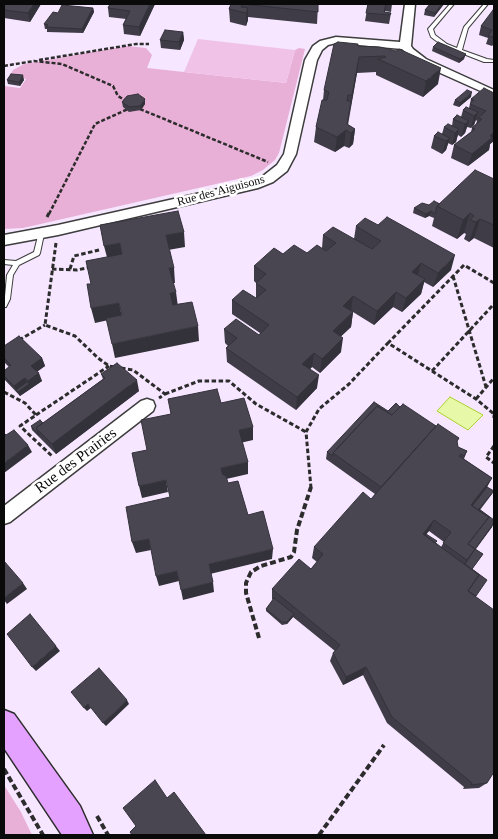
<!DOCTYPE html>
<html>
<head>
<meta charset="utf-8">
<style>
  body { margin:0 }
  #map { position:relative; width:498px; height:839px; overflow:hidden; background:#f6e6ff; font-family:"Times New Roman",serif }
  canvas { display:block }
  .frame { position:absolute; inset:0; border:5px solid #0a0a0a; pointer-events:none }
</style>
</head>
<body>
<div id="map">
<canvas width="498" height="839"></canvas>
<div class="frame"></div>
</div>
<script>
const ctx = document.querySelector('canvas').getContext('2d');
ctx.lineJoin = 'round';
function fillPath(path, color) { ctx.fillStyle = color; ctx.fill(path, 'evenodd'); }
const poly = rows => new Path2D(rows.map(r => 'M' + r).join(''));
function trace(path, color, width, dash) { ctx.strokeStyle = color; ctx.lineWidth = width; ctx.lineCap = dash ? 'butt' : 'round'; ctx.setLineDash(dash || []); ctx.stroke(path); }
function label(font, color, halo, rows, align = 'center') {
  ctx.font = font + ' "Times New Roman",serif'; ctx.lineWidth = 5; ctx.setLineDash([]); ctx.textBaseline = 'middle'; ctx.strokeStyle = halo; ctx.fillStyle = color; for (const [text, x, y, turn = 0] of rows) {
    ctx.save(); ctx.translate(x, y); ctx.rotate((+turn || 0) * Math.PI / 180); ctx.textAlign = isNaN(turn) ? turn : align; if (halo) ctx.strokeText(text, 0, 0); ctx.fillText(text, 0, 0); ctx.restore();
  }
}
const green = poly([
  [127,46,146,48,152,55,147,68,286,83,295,50,299,48,305,49,279,153,275,160,263,170,251,176,23,228,4,229,4,86,20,88,26,79,10,76,13,70,24,64],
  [4,785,21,812,32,835,4,835]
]);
const pitch = poly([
  [198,39,295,50,286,83,184,72]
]);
const water = poly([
  [450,397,483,415,468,430,437,411,450,397]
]);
const pathFar2 = poly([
  [39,60,136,44,149,44],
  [4,66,34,61,62,64,113,86,118,96,126,101],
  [140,109,268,162],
  [49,214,95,124,128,109]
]);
const pathFar1 = poly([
  [47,217,49,213],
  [56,243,45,325,75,336,98,358,109,366,115,367],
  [52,269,77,270,91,267],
  [70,269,74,256,99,250],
  [453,276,486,387],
  [494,283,464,265,388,343,476,399,494,414,494,418],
  [19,340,45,325],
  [121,368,133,370,165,394,159,398],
  [432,371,494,304],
  [4,392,25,403,36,415,20,426,53,457],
  [165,394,199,381,229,381,256,404,306,432],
  [476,399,494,378],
  [36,415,109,366],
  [494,446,486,457,494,463],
  [311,488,306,432,319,409,349,384,388,343]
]);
const path = poly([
  [259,638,246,593,246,583,251,572,261,566,291,557,294,552,297,530,311,487],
  [4,769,43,835],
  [97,816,108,835],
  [319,835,384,745]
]);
const service = poly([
  [450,4,454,4,433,29,435,35,447,44,457,48,464,27,484,4,488,4,468,28,462,50,487,59,494,60,494,62,484,62,443,46,431,37,428,29,450,4],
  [39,232,41,232,44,234,40,253,39,255,19,265,13,275,10,299,6,307,4,307,7,275,13,265,4,264,4,260,16,261,34,252,39,232]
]);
const minor = poly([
  [405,4,415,4,411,46,413,49,426,59,494,90,494,97,418,63,402,49,336,43,328,45,322,50,317,60,296,154,287,171,273,182,258,188,58,235,4,245,4,235,58,225,254,181,263,176,277,165,284,154,305,60,313,46,320,41,336,37,400,42,405,4],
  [147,399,153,401,155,406,153,411,10,522,4,524,4,506,141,401,147,399]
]);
const secondary = poly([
  [4,710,14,714,80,806,93,835,62,835,4,748,4,710]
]);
const wall = poly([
  [4,4,41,4,30,22,4,18],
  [110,4,155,4,140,36,124,34,123,25,126,19,109,17,108,8],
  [231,4,318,4,317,24,248,17,248,20,246,26,230,22,229,9],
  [368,4,392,4,391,12,385,11,385,12,391,13,389,24,365,21],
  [430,4,444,4,434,17,424,15,425,10],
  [93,8,94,12,83,33,47,32,47,29,45,29,44,24,58,13],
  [494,10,494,44,492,46,486,44,488,38,479,35,481,26],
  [183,32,184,40,180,50,161,48,160,40],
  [358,46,380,47,438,84,423,97,376,75,376,72,357,73,348,125,355,129,353,144,349,148,344,146,335,152,314,142,316,127,323,100,324,90],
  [433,47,464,59,459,63,432,51],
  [7,80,24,80,20,86,8,84],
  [494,93,494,141,490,144,489,150,468,166,451,158,454,145,471,132,472,128,476,124,477,121,476,120,474,125,471,128,467,127,465,133,461,137,458,135,456,142,452,145,448,143,446,150,442,154,431,148,434,136,442,134,444,127,452,126,453,119,461,117,463,110,469,108,471,99],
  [471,97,459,107,453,105,455,100],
  [122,102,145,104,141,110,129,112,123,107],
  [494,179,494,248,474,238,469,242,464,239,466,234,464,233,457,239,432,226,434,218,429,216,425,218,413,213,414,208,440,204],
  [356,226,451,270,433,287,424,282,421,294,402,312,393,307,374,325,353,312,351,327,341,336,341,352,320,373,312,367,310,369,317,388,296,410,227,362,226,348,228,346,225,343,224,329,259,335,260,333,232,314,232,300,256,298,256,283,254,281,254,266,283,254,307,253,322,248,323,235,354,239],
  [4,346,42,358,45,366,37,372,42,381,20,396,4,379,4,371,9,367,4,362],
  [101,374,139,391,56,454,32,430,31,426,43,423,103,379],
  [400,407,459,438,457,442,458,447,467,451,464,459,492,478,487,487,492,494,480,510,492,527,475,549,483,554,472,569,476,596,487,783,479,788,463,789,464,787,387,723,363,675,343,685,330,661,333,653,335,651,293,617,287,624,282,625,266,611,266,609,273,600,272,599,272,589,311,569,317,562,312,558,314,547,371,499,375,494,326,459,327,452,388,411],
  [429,531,444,542,441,547,426,534]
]);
const shadedWall = poly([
  [34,4,41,4,30,22,28,13],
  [150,4,155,4,140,36,139,27],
  [442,4,444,4,434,17,435,13],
  [93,8,94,12,83,33,82,29],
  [248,8,248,20,246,26,246,13],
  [183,32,184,40,180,50,179,42],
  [466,54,464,59,459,63,460,59],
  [359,57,357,73,350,111,352,95],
  [441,68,438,84,423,97,426,81],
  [23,75,24,80,20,86,19,82],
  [472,92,471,97,459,107,460,103],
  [145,99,145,104,141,110,140,106],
  [478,112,474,125,471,128,474,116],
  [469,121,465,133,461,137,465,124],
  [494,122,494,141,490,144,489,150,468,166,472,154],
  [355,129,353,144,349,148,351,133],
  [459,129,456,142,452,145,455,133],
  [346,130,344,146,335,152,337,137],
  [450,138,446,150,442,154,446,141],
  [431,211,429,216,425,218,426,214],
  [470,213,464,233,457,239,463,220],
  [480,219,474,238,469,242,476,222],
  [184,232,185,247,168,250,166,235],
  [120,243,123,258,108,261,104,246],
  [455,255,451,270,433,287,438,273],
  [421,263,417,278,412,272],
  [169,268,174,268,175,283,171,283],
  [425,279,421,294,402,312,406,298],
  [176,292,178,307,171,308,170,293],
  [396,292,393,307,374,325,377,311],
  [353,296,351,311,343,306],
  [119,303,122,317,95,323,91,308],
  [353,312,351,327,331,346,333,331],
  [198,326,199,341,115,358,112,344],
  [343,338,341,352,320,373,322,359],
  [314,353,312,367,301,378,302,364],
  [42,358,45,366,34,373,31,366],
  [39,373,42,381,20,396,18,392,16,390,18,394,14,386,25,378,28,385,29,384,28,381],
  [319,375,317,388,296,410,297,397],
  [137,380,139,391,56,454,52,444],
  [253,427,253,440,240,443,239,430],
  [28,445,32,452,4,473,4,463],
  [248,462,248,474,222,480,221,468],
  [492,478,485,490,467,513,471,505],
  [166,480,168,492,142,498,139,486],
  [434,520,429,531,420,542,423,534],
  [494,523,492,527,460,571,467,560],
  [149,539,151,550,136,553,132,542],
  [273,549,272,559,210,574,209,564],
  [177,571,179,581,159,586,156,576],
  [213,582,214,592,183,600,181,590],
  [23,583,27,589,7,604,4,600,4,598],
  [294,614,293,617,287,624,287,622],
  [56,646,60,651,36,671,32,667],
  [366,667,363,675,343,685,346,677],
  [127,700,129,704,106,726,103,723],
  [88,704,91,708,87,711,84,708]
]);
const building = poly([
  [4,4,34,4,28,13,4,10,4,4],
  [110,4,150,4,139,27,123,25,130,11,108,8,110,4],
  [231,4,318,4,318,12,243,4,241,7,248,8,246,13,229,9,231,4],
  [368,4,386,4,384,12,391,13,390,15,366,13,368,4],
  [430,4,442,4,435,13,425,10,430,4],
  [62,5,93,8,82,29,46,27,48,25,44,24,53,12,58,13,62,5],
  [493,10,494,10,494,37,488,36,492,30,481,26,493,10],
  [165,30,183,32,179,42,160,40,165,30],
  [338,42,358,44,358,46,380,47,396,51,399,49,441,68,426,81,378,59,386,57,384,56,359,57,352,95,348,95,347,101,351,101,347,124,355,129,351,133,346,130,337,137,316,127,322,100,327,100,329,92,324,90,334,44,338,42],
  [438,42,466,54,460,59,433,47,438,42],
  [11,74,23,75,19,82,7,80,11,74],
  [484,88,494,93,494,124,493,125,494,125,494,132,490,136,493,137,472,154,454,145,475,129,472,128,482,119,478,118,486,111,470,104,474,100,471,99,484,88],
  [467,90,472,92,460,103,455,100,467,90],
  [138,94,145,99,140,106,129,107,122,102,127,96,138,94],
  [466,107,478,112,474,116,463,110,466,107],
  [457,115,469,121,465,124,453,119,457,115],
  [448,124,459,129,455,133,444,127,448,124],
  [438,132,450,138,446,141,434,136,438,132],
  [475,170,494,179,494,225,480,219,476,222,470,220,474,216,470,213,463,220,437,206,475,170],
  [434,201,440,204,437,206,435,214,431,211,426,214,414,208,422,203,429,205,434,201],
  [178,211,184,232,166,235,174,268,169,268,176,292,170,293,173,305,192,302,198,326,112,344,106,318,122,315,119,303,91,308,87,284,91,284,86,261,122,254,120,243,104,246,100,225,178,211],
  [387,217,455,255,438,273,421,263,412,272,425,279,406,298,396,292,377,311,353,296,343,306,353,312,333,331,343,338,322,359,314,353,302,364,319,375,297,397,226,348,237,338,224,329,236,319,259,335,269,325,232,300,243,290,256,298,266,290,256,283,266,274,254,266,274,248,283,254,294,245,307,253,317,245,326,251,336,243,323,235,333,227,372,249,381,241,356,226,365,218,378,225,387,217],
  [19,336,42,358,31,366,39,373,28,381,25,378,14,386,4,376,4,371,11,365,4,358,4,346,19,336],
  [117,363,137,380,52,444,36,428,105,378,101,374,117,363],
  [27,382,29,384,18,392,16,390,27,382],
  [217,389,221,403,244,398,253,427,239,430,248,462,221,468,222,474,226,476,228,483,238,481,248,515,263,511,273,549,209,564,213,582,181,590,177,571,156,576,149,539,132,542,126,507,170,497,166,480,139,486,132,453,147,450,141,420,171,414,168,399,217,389],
  [374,402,388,411,396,403,400,407,392,415,377,406,333,453,333,456,327,452,374,402],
  [403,404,436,426,381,487,333,453,377,406,392,415,403,404],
  [40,420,43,423,36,428,39,435,31,426,40,420],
  [438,424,459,438,457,441,458,447,467,451,464,456,461,454,459,456,492,478,471,505,489,517,468,544,475,549,467,560,443,543,451,532,434,520,423,534,479,575,468,591,494,610,494,772,487,783,471,785,472,783,392,717,366,667,346,677,333,653,340,645,272,589,299,559,311,569,323,554,314,547,363,492,371,499,438,424],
  [14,430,28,445,4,463,4,433,6,435,14,430],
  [487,487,494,491,478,510,472,506,487,487],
  [479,509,494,520,494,523,475,549,468,544,489,517,478,510,479,509],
  [426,534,437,541,435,543,425,535,426,534],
  [475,549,483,554,472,569,487,580,476,596,468,591,479,575,465,564,475,549],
  [4,561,23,583,4,598,4,561],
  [274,598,294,614,287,622,282,622,266,609,274,598],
  [30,614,56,646,32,667,7,634,30,614],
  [99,668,127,700,103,723,88,704,84,708,71,692,99,668],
  [155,780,167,798,174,792,206,835,132,835,130,832,136,826,123,808,155,780]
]);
const farStreetnames = [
  ["Rue des Aiguisons",221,191,-15]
];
const streetNames = [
  ["Rue des Prairies",76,461,-37]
];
fillPath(green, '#e9b0d7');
fillPath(pitch, '#f0c2e8');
fillPath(water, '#e7f8a9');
trace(water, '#abd12e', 1);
trace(service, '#3d3d3d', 2);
trace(minor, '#3d3d3d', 3);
trace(secondary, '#2c2c2c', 3);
trace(pathFar2, '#2c2c2c', 2.5, [4, 2]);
trace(pathFar1, '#2c2c2c', 3, [4.5, 2.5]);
trace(path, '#2c2c2c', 4, [6, 3]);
fillPath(service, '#fff');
fillPath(minor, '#fff');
fillPath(secondary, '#e5a1ff');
fillPath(wall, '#3f3c47');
fillPath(shadedWall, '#333139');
fillPath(building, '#494652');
trace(building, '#333139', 1);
label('12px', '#0a0a0a', '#fff', farStreetnames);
label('15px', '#0a0a0a', '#fff', streetNames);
</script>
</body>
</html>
